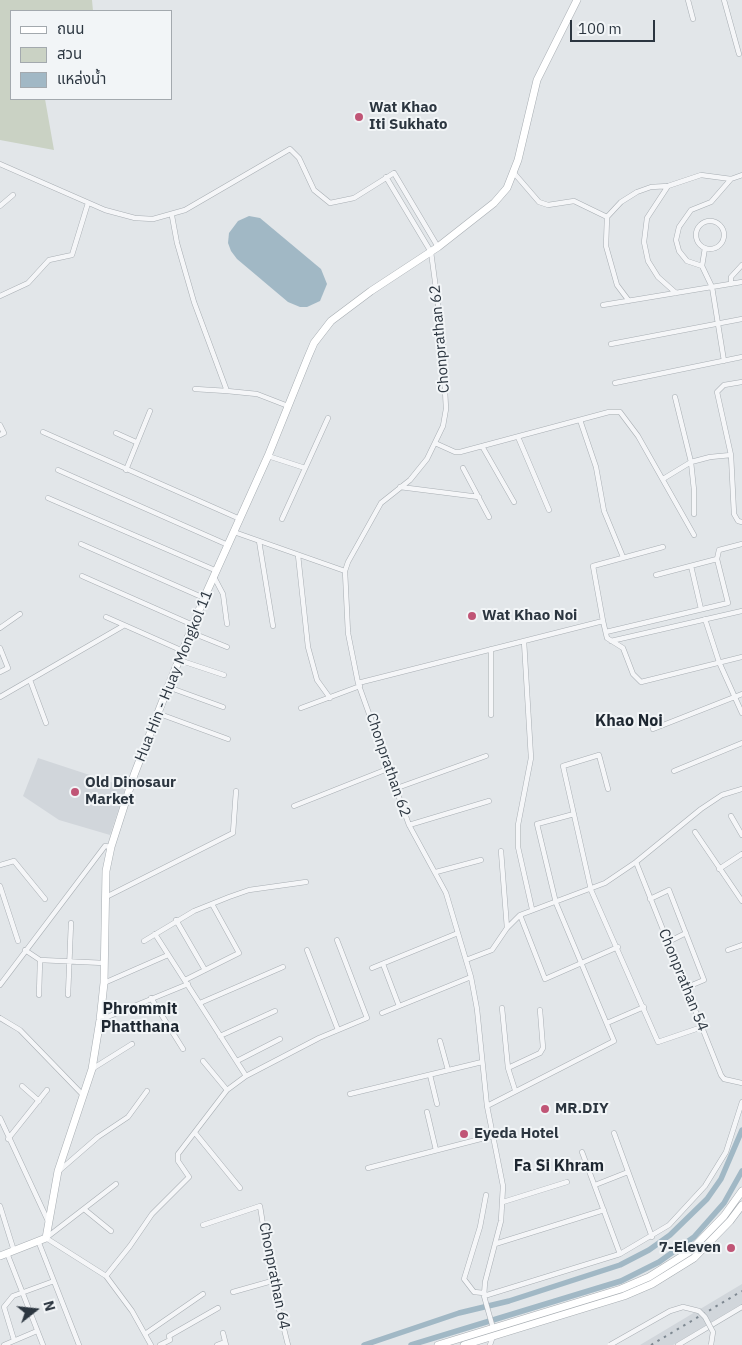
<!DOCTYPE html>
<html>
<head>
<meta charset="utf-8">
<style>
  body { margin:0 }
  #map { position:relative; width:742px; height:1345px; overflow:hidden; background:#e2e6e9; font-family:"IBM Plex Sans","Noto Sans Thai",sans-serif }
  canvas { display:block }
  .legend { position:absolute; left:10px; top:10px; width:162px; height:90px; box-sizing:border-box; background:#f2f5f7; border:1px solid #a3a9ae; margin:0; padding:6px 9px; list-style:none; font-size:15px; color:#2c3640 }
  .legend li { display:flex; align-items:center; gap:10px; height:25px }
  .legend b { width:25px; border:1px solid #a3a9ae }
  .north { position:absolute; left:10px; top:1285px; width:50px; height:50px; -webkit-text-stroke:4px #f2f5f7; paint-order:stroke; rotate:74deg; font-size:14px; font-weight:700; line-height:20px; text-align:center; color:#2c3640 }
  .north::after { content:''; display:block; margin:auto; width:18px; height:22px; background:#2c3640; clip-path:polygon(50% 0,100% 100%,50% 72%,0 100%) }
  .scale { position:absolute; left:570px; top:20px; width:85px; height:22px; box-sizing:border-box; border:2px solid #2c3640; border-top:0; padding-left:6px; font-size:15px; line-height:18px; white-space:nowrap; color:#2c3640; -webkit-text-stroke:4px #f2f5f7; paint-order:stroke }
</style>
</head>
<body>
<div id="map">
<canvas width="742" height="1345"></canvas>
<ul class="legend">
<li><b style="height:6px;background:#fff"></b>ถนน</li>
<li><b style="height:14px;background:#cad2c4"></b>สวน</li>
<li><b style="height:14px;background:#a1b8c5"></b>แหล่งน้ำ</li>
</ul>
<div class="north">N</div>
<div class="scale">100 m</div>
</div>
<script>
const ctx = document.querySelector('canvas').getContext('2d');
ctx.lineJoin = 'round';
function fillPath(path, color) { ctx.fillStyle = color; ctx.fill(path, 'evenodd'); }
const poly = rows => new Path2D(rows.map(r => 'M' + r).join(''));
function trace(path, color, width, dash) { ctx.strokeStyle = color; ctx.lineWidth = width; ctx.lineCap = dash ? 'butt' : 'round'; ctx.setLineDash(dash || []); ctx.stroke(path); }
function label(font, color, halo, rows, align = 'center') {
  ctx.font = font + ' "IBM Plex Sans",sans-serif'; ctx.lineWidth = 4; ctx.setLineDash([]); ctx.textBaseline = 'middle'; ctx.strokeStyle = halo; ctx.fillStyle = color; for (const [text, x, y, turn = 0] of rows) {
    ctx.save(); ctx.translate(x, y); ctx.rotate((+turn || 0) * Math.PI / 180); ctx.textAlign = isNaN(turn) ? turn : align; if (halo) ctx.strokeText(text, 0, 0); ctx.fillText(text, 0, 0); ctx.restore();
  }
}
const built = poly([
  [38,758,126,787,110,835,59,820,23,796],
  [742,1284,742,1304,673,1345,640,1345]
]);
const green = poly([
  [0,0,92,0,93,11,11,11,11,99,45,99,54,150,0,140]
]);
const water = poly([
  [249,216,260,218,321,269,327,284,320,301,307,307,300,307,288,302,237,259,231,251,228,243,229,233,238,221]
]);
const canal = poly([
  [364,1345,459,1313,509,1301,620,1265,649,1250,670,1235,707,1199,721,1179,742,1130],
  [411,1345,621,1281,659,1262,694,1237,724,1203,742,1171]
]);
const street = poly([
  [688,0,693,19],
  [724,0,739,54],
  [0,164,105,210,135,218,153,219,185,210,290,149,299,158,314,190,330,203,354,198,394,173,438,247],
  [514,173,539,202,548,205,574,201,607,217],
  [386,177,431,252,442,333,446,409,443,426,427,459,410,480,381,503,348,562,345,571,348,633,358,683,409,825,446,893,471,977,477,1009,487,1106,503,1186,501,1221,485,1282,484,1296,493,1328],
  [668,186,647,218,644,242,648,261,658,277,676,293],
  [0,206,13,195],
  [172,216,177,243,194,302,227,391,257,394,288,406],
  '696 235a14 14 0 1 1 28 0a14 14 0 1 1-28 0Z',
  [705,248,702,266,712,287,724,361],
  [702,266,687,261,679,251,676,240,679,227,691,210,711,202,731,179],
  [731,284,731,277,742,265],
  [0,296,28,283,49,260,72,255,88,203],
  [629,301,617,285,606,246,607,217,621,202,637,192,651,187,668,186,701,175,731,179,742,175],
  [603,305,742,282],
  [611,344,742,319],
  [742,382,724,385,717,392,731,455,734,514,738,521,742,522],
  [615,383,742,357],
  [195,389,227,391],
  [675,397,691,462,694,490,694,514],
  [580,420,596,467,604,511,623,557],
  [0,425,4,433,0,435],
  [43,432,240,519],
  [116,433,136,442],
  [518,437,549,510],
  [435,443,455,452,460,452,609,412,620,412,638,436,694,535],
  [482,446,514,502],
  [268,456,305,468],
  [463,468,489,517],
  [58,470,228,545],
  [126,470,150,411],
  [663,479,691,462,710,457,731,455],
  [400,487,479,497],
  [48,498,217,571],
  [282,519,328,418],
  [234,532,345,571],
  [259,541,273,626],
  [81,544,204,598],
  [298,555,308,647,317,680,330,698],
  [691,566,701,609],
  [656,575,717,559],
  [82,576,193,625],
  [214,577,223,594,227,624],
  [106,617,183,651],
  [705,619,719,662,742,713],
  [603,621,593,566,663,547],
  [0,628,20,614],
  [190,632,227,647],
  [606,632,728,603,717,559,719,550,742,544],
  [524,641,531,758,518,825,518,847,532,909],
  [611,641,742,611],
  [0,648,8,668,0,672],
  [179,660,224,675],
  [30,680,46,723],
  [358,683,603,621,607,638,623,648,633,674,641,682,742,657],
  [168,687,223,707],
  [0,697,123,626],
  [301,708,360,686],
  [157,713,228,739],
  [491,715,491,649],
  [653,729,742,694],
  [674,771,742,743],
  [397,788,486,756],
  [608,789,599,755,563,766,591,890,658,1042,702,1027],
  [294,806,390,768],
  [731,816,742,835],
  [409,825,489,801],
  [695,832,742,901],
  [501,851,507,928],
  [636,862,721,1075,724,1079,742,1083],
  [0,865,14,861,45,899],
  [719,869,742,854],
  [436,872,481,860],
  [0,886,18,941],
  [106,897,233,833,236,791],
  [650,899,669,890,704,980,685,988],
  [520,915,545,979,618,947],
  [176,920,205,970],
  [155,934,246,1076],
  [144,941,194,911,229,897,249,890,306,882],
  [668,942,686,933],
  [25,950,40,960,104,963],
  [307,950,338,1030],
  [728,950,742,945],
  [466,960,492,950,507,928,520,915,605,883,636,862,701,809,722,795,742,789],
  [383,964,399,1006],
  [372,968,458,933],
  [185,980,239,953,212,904],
  [104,983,168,955],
  [0,985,105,846,111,847],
  [39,995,40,960],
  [68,995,71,923],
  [151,998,183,1049],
  [200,1003,283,967],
  [502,1008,508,1068],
  [382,1013,471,977],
  [0,1018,20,1030,83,1095],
  [100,1020,188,984],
  [607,1023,644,1007],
  [220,1036,275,1011],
  [440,1041,448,1070],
  [203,1061,227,1090],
  [237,1061,280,1039],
  [92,1069,132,1044],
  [430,1075,437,1104],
  [22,1086,39,1101],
  [515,1090,508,1068,540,1053,543,1048,540,1010],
  [350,1094,482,1062],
  [487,1106,614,1041,556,903,537,824,574,814],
  [427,1112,436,1150],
  [0,1118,48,1221],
  [614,1133,652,1237],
  [196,1134,240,1188],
  [8,1139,47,1090],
  [582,1152,620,1254],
  [368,1168,492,1136],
  [60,1170,98,1137,128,1117,147,1091],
  [116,1184,46,1238,106,1276,132,1311,151,1345],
  [595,1185,628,1172],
  [503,1202,567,1182],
  [0,1206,14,1251],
  [84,1209,111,1231],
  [203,1225,260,1206,272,1281,288,1345],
  [39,1243,79,1345],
  [495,1244,604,1210],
  [7,1253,43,1345],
  [106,1276,130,1246,152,1214,189,1177,178,1161,178,1154,227,1090,246,1076,319,1038,367,1018,337,940],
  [233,1292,272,1281],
  [484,1293,474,1292,464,1279,480,1227,486,1195],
  [484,1296,620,1254,669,1225,705,1186,726,1152,742,1102],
  [223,1333,226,1345],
  [145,1334,203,1294],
  [14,1340,4,1307,13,1296,54,1281],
  [4,1345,37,1331],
  [160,1345,170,1340,169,1336,218,1308],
  [217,1345,225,1342],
  [490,1345,493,1336],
  [678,1345,742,1307]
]);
const secondary = poly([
  [0,1256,46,1238,58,1171,92,1069,100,1020,104,983,106,871,111,847,134,775,168,687,204,598,268,456,308,357,314,343,331,321,371,291,438,247,494,203,507,188,518,160,537,80,577,0],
  [438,1345,621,1289,649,1277,689,1252,724,1216,742,1191],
  [464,1345,624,1296,652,1284,694,1258,730,1221,742,1205]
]);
const rail = poly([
  [651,1345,742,1291]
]);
const streetBridge = poly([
  [610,1345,670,1311,683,1307,699,1311,705,1317,713,1332,711,1345]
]);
const markers = [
  [359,117,5,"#c05576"],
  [472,616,5,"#c05576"],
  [75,792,5,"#c05576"],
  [545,1109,5,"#c05576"],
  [464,1134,5,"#c05576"],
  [731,1248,5,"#c05576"]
];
const poiNames = [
  ["Wat Khao",369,108],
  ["Iti Sukhato",369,125],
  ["Wat Khao Noi",482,616],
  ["Old Dinosaur",85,783],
  ["Market",85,800],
  ["MR.DIY",555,1109],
  ["Eyeda Hotel",474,1134],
  ["7-Eleven",721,1248,"right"]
];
const streetNames = [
  ["Chonprathan 62",440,339,-95],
  ["Hua Hin - Huay Mongkol 11",174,676,-68],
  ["Chonprathan 62",388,765,71],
  ["Chonprathan 54",683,980,68],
  ["Chonprathan 64",274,1276,79]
];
const neighbourhoodNames = [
  ["Khao Noi",629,721],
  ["Phrommit",140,1009],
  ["Phatthana",140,1027],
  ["Fa Si Khram",559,1166]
];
fillPath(built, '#d1d6db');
fillPath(green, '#cad2c4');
fillPath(water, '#a1b8c5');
trace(canal, '#a1b8c5', 5.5);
trace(street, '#a8aeb3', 5.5);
trace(secondary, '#a8aeb3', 8);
trace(street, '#f5f6f8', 4.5);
trace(secondary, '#fff', 7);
trace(rail, '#7e8891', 2, [2.5, 5]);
trace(streetBridge, '#a8aeb3', 5.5, []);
trace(streetBridge, '#f5f6f8', 4.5);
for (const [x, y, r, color] of markers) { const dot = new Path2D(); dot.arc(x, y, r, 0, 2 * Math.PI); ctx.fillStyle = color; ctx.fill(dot); trace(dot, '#f2f5f7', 2); }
label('bold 15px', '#2c3640', '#f2f5f7', poiNames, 'left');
label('15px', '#2c3640', '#f2f5f7', streetNames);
label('bold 16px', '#1e2731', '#f2f5f7', neighbourhoodNames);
</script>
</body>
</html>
